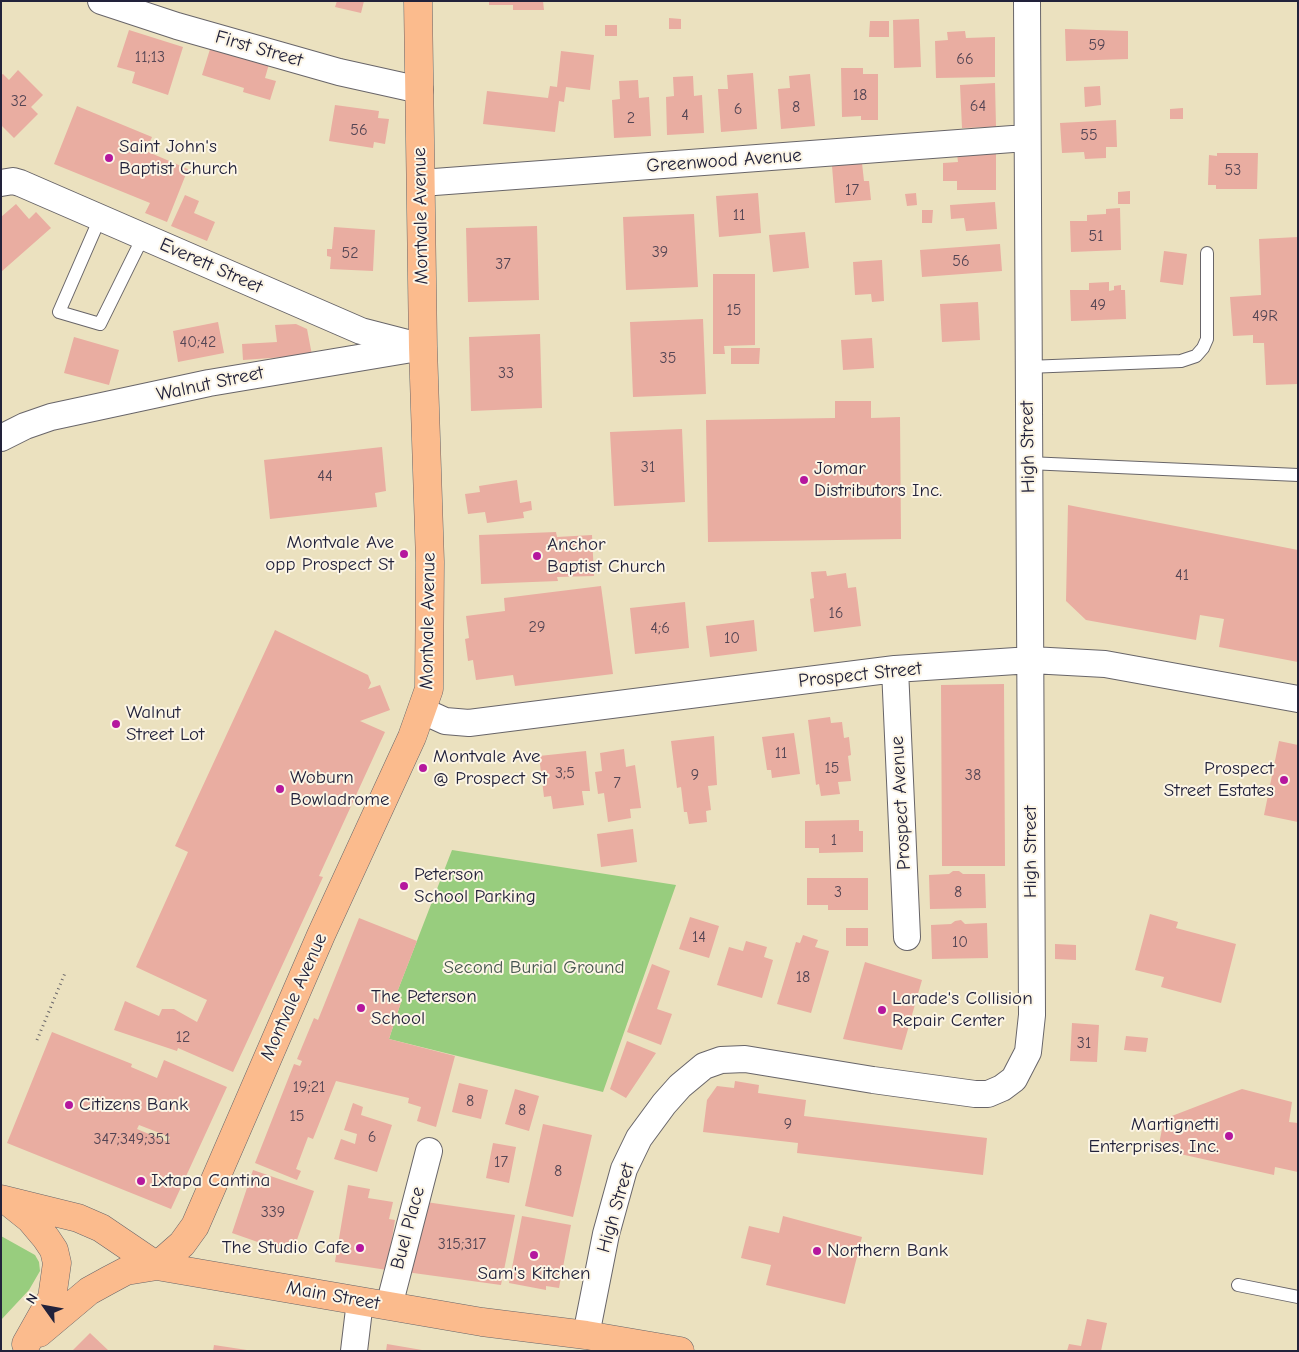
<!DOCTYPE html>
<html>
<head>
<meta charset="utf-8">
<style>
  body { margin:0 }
  #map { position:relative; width:1299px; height:1352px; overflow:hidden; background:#ebe1bf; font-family:"Comic Neue",sans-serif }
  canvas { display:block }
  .frame { position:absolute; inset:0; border:2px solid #22223b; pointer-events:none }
  .north { position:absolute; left:20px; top:1282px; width:50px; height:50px; -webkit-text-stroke:4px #fcf5e5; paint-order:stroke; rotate:302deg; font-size:14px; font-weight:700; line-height:20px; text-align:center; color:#22223b }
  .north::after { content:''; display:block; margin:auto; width:18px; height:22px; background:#22223b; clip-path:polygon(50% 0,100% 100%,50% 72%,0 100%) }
</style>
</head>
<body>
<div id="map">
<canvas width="1299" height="1352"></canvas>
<div class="frame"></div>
<div class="north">N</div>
</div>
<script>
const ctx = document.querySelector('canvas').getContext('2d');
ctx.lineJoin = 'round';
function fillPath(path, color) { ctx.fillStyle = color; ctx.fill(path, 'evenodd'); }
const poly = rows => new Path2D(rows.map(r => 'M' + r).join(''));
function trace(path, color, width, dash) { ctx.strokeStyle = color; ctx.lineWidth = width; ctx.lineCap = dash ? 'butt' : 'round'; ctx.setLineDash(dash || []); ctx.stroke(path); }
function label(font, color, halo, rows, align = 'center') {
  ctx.font = font + ' "Comic Neue",sans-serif'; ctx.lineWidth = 4; ctx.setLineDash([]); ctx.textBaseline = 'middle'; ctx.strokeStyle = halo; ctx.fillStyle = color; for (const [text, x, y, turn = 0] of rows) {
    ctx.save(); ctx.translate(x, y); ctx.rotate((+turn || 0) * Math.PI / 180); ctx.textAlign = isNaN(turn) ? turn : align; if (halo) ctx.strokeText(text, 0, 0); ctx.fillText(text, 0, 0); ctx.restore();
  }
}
const green = poly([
  [452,850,676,885,603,1092,389,1039,402,999,396,995],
  [1,1236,35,1255,39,1262,40,1271,29,1290,1,1320]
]);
const building = poly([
  [337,1,364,1,361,13,335,7],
  [489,1,543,1,544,10,513,10,513,5,489,5],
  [669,18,681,19,681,29,669,29],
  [919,19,921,67,894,68,893,20],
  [870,21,889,21,889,37,869,37],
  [605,25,617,25,617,36,605,36],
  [1065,29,1128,31,1128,59,1066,61],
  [129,30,183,47,168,95,132,83,135,72,117,67],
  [965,31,966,38,995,37,995,77,936,78,935,41,948,40,947,32],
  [211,46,269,64,265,78,276,81,270,100,243,92,244,88,202,75],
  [561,51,594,55,590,90,566,87,564,102,559,101,555,132,483,124,487,91,548,98,550,86,557,87],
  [841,68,863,68,863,74,878,74,878,120,861,120,861,116,842,117],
  [18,70,43,95,31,107,38,114,14,138,1,125,1,75,3,74,9,80],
  [753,73,757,129,721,132,718,89,728,89,727,75],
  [810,74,815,126,781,129,778,89,790,88,789,76],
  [693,76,694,96,702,95,704,133,667,135,666,97,674,96,673,77],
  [638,80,639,98,649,97,651,136,614,138,612,100,620,99,619,81],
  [995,83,996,127,962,128,960,85],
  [1100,86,1101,105,1085,107,1084,87],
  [335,105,379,111,378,118,389,119,385,144,374,142,373,148,329,141],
  [77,106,152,137,146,151,188,169,167,222,145,213,150,203,54,164],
  [1183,108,1183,119,1170,119,1170,109],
  [1116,120,1117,147,1106,147,1106,158,1085,159,1084,152,1062,153,1060,123],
  [996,153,996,190,957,190,957,181,943,181,943,163,958,162,957,154],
  [1217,153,1258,153,1257,189,1216,189,1216,185,1208,185,1209,155,1217,156],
  [862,163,864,181,869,181,871,200,835,203,832,166],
  [1130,191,1130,204,1118,204,1118,192],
  [758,193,761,233,719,237,716,196],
  [916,193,917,205,907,206,905,194],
  [185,195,199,201,194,213,215,222,207,241,171,226],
  [995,202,997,229,966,231,964,218,951,219,950,205],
  [16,204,29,219,36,212,51,228,1,272,1,217],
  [1120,208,1121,250,1071,252,1070,221,1087,221,1087,215,1106,214,1106,209],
  [922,210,933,210,932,223,922,223],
  [694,214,698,287,626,290,623,217],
  [537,226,539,300,468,302,466,228],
  [334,227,375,230,373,271,330,269,331,257,327,256,327,249,332,249],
  [805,232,809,268,773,272,769,235],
  [1298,237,1298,384,1266,385,1264,343,1253,343,1253,335,1233,336,1230,297,1261,295,1259,239],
  [1000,244,1002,271,922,277,920,250],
  [1164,251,1187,254,1183,285,1160,282],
  [882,260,884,301,872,302,871,294,855,295,853,262],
  [713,274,755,274,755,345,724,346,725,354,713,354],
  [1109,282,1109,291,1114,290,1114,286,1121,285,1121,290,1125,290,1126,319,1071,321,1070,290,1089,290,1089,283],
  [978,302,980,340,942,342,940,304],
  [703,319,706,394,633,397,630,322],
  [218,322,224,353,178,362,173,331],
  [296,324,307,329,312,355,243,360,242,344,277,342,275,325],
  [540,334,542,408,471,411,469,337],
  [74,337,119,350,109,385,64,373],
  [872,338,874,368,843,370,841,340],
  [731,348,760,348,759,364,731,364],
  [835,401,871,401,871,418,900,417,901,539,708,542,706,420,835,418],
  [682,429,685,502,614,506,610,432],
  [382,447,386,491,375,493,377,507,270,519,264,460],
  [517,480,520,503,531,501,532,510,523,512,524,518,487,523,485,512,468,514,465,494,480,492,479,486],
  [1068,505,1298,550,1298,662,1219,647,1224,619,1200,615,1196,640,1086,620,1066,601],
  [556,532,557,537,592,535,594,576,557,577,558,581,481,584,479,535],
  [826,571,827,576,846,573,848,588,856,587,861,626,814,632,810,599,814,598,811,572],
  [601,586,613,674,515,686,513,675,476,680,473,660,468,661,465,639,469,638,466,616,505,611,504,598],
  [685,602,689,648,635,654,630,608],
  [754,620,757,651,710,657,706,626],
  [275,630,368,675,371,683,368,689,380,685,390,710,360,721,385,732,319,876,323,877,233,1072,178,1048,177,1051,114,1030,125,1001,159,1016,162,1009,174,1009,197,1022,207,1000,136,967,188,852,175,846],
  [1004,684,1005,866,942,866,941,685],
  [830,717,831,723,842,722,844,738,849,737,851,755,848,756,851,781,838,782,840,794,821,796,819,784,816,785,808,720],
  [794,733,800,774,772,778,771,770,767,770,762,737],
  [714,736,717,785,708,786,711,810,706,811,707,822,689,824,687,812,684,812,681,787,677,788,671,741],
  [1279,741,1298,745,1298,822,1264,815],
  [624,749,626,767,635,765,641,808,630,809,631,818,608,822,604,793,598,794,595,772,602,771,600,753],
  [586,751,590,791,582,791,584,805,553,809,551,796,544,797,539,756],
  [859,820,859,831,863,831,863,852,819,853,819,848,805,848,805,821],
  [633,829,637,862,601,867,597,834],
  [953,871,959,871,963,874,985,874,986,908,930,909,929,875,949,874],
  [807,878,868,878,868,910,828,910,828,905,807,905],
  [1150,914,1178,922,1176,928,1236,944,1221,1003,1161,987,1164,977,1135,970],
  [690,917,719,926,709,958,679,949],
  [359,918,417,941,396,995,402,999,389,1039,455,1056,436,1127,417,1121,421,1107,408,1103,409,1098,336,1081,313,1139,308,1137,296,1169,301,1171,297,1180,255,1163,294,1064,300,1066,302,1061,297,1059,314,1018,318,1020],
  [961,920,965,924,987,923,988,958,932,959,931,925,951,924,955,921],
  [846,928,868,928,868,946,846,946],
  [803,935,818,940,815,947,829,951,811,1013,777,1004,796,942,800,943],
  [746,941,767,947,764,957,773,960,762,998,717,985,729,947,743,951],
  [1055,944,1076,945,1076,960,1055,959],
  [865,962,922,980,902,1050,843,1039],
  [652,964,670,971,657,1009,672,1014,661,1045,627,1032],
  [1072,1023,1099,1025,1097,1062,1070,1061],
  [52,1032,132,1064,131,1067,157,1078,164,1060,227,1087,171,1209,7,1143],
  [139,1125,170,1137,168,1142,137,1129],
  [1126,1036,1148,1038,1146,1052,1124,1050],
  [627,1041,656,1053,626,1098,610,1089],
  [735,1081,759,1085,758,1093,806,1100,804,1116,987,1138,983,1175,797,1153,798,1143,703,1132,707,1100,717,1086,734,1088],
  [459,1083,488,1090,481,1119,452,1112],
  [515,1089,539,1096,529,1131,505,1124],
  [1242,1089,1292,1102,1289,1122,1298,1123,1298,1172,1275,1167,1274,1175,1158,1149,1164,1119],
  [353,1103,363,1107,361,1115,392,1125,377,1172,334,1159,341,1139,355,1144,357,1134,344,1130],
  [543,1124,592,1135,573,1217,525,1206],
  [493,1143,516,1147,509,1183,486,1178],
  [253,1170,314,1191,292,1254,232,1233],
  [348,1185,370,1189,368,1198,393,1202,389,1219,395,1220,387,1270,335,1262],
  [426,1202,515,1215,501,1285,406,1272],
  [522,1216,571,1225,559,1288,546,1286,546,1290,509,1283],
  [783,1216,862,1237,845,1304,766,1285,771,1265,741,1258,749,1226,779,1233],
  [1087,1319,1107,1323,1101,1351,1067,1351,1069,1344,1081,1346],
  [90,1333,109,1351,72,1351],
  [387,1344,422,1350,422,1351,386,1351],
  [214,1345,247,1350,247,1351,213,1351]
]);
const path = poly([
  [37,1040,65,973]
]);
const lane = poly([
  [100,218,59,312,100,324,143,237],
  [1027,367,1181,361,1196,356,1203,348,1207,339,1207,253],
  [1028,463,1298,475],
  [1238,1285,1298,1297]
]);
const street = poly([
  [101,1,177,26,339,72,420,90],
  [1,183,13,181,20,183,361,331,423,347],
  [421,183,1026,138],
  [1,438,25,426,51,417,209,383,412,349],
  [895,669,907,937],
  [423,711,445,721,469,723,895,669,1031,660,1105,664,1298,699],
  [389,1306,429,1151],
  [586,1335,606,1234,624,1169,639,1138,664,1104,680,1086,704,1066,721,1060,745,1059,873,1080,975,1094,988,1094,1002,1088,1014,1079,1028,1052,1032,1015,1027,1],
  [354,1351,360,1301]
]);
const primary = poly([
  [1,1199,78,1218,101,1228,157,1266,482,1322,586,1335,680,1351],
  [10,1203,30,1219,46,1238,54,1250,57,1263,52,1298,26,1344],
  [157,1266,182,1244,195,1226,321,935,412,737,429,689,430,562,423,347,418,1],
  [39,1333,89,1291,109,1280,126,1271,157,1266]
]);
const markers = [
  [109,158,5,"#b5179e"],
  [804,480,5,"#b5179e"],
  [404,554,5,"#b5179e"],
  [537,556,5,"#b5179e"],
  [116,724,5,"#b5179e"],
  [423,768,5,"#b5179e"],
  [1284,780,5,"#b5179e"],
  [280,789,5,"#b5179e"],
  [404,886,5,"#b5179e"],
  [361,1008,5,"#b5179e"],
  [882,1010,5,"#b5179e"],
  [69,1105,5,"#b5179e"],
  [1229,1136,5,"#b5179e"],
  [141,1181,5,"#b5179e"],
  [360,1248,5,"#b5179e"],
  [817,1251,5,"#b5179e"],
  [534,1255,5,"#b5179e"]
];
const numberNames = [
  ["59",1097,45],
  ["11;13",150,57],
  ["66",965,59],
  ["18",860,95],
  ["32",19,101],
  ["64",978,106],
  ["8",796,107],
  ["6",738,109],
  ["4",685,115],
  ["2",631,118],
  ["56",359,130],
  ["55",1089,135],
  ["53",1233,170],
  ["17",852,190],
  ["11",739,215],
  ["51",1096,236],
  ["39",660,252],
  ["52",350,253],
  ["56",961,261],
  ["37",503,264],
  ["49",1098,305],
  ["15",734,310],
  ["49R",1265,316],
  ["40;42",198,342],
  ["35",668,358],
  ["33",506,373],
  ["31",648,467],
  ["44",325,476],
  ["41",1182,575],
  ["16",836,613],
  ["29",537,627],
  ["4;6",660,628],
  ["10",732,638],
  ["11",781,753],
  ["15",832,768],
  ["3;5",565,773],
  ["9",695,775],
  ["38",973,775],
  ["7",617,783],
  ["1",834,840],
  ["3",838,892],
  ["8",958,892],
  ["14",699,937],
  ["10",960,942],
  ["18",803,977],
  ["12",183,1037],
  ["31",1084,1043],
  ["19;21",309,1087],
  ["8",470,1101],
  ["8",522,1110],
  ["15",297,1116],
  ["9",788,1124],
  ["6",372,1137],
  ["347;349;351",132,1139],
  ["17",501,1162],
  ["8",558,1171],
  ["339",273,1212],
  ["315;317",462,1244]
];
const streetNames = [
  ["First Street",259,49,16],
  ["Greenwood Avenue",724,161,-4],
  ["Montvale Avenue",421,216,-91],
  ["Everett Street",211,266,24],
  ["Walnut Street",210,384,-12],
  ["High Street",1028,447,-91],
  ["Montvale Avenue",428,621,-89],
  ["Prospect Street",860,675,-6],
  ["Prospect Avenue",901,803,-93],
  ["High Street",1031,852,-90],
  ["Montvale Avenue",294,997,-66],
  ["High Street",616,1208,-74],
  ["Buel Place",408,1228,-75],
  ["Main Street",333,1296,10]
];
const poiNames = [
  ["Saint John's",119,147],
  ["Baptist Church",119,169],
  ["Jomar",814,469],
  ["Distributors Inc.",814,491],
  ["Montvale Ave",394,543,"right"],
  ["opp Prospect St",394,565,"right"],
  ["Anchor",547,545],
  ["Baptist Church",547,567],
  ["Walnut",126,713],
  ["Street Lot",126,735],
  ["Montvale Ave",433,757],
  ["@ Prospect St",433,779],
  ["Prospect",1274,769,"right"],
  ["Street Estates",1274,791,"right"],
  ["Woburn",290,778],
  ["Bowladrome",290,800],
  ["Peterson",414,875],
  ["School Parking",414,897],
  ["The Peterson",371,997],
  ["School",371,1019],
  ["Larade's Collision",892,999],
  ["Repair Center",892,1021],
  ["Citizens Bank",79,1105],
  ["Martignetti",1219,1125,"right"],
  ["Enterprises, Inc.",1219,1147,"right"],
  ["Ixtapa Cantina",151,1181],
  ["The Studio Cafe",350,1248,"right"],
  ["Northern Bank",827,1251],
  ["Sam's Kitchen",534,1274,"center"]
];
const parkNames = [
  ["Second Burial Ground",534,968]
];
fillPath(green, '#98cd7e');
fillPath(building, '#e9ada1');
trace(lane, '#686569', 14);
trace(street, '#686569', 28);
trace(primary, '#686569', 29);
trace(path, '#686569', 3, [1, 4]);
trace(lane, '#fff', 12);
trace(street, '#fff', 26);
trace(primary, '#fbbb8d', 28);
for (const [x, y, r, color] of markers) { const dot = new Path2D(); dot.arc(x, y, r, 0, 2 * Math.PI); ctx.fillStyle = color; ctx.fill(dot); trace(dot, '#fcf5e5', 2); }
label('16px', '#544554', null, numberNames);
label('19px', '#22223b', '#fcf5e5', streetNames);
label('19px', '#22223b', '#fcf5e5', poiNames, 'left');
label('19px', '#45554f', '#fcf5e5', parkNames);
</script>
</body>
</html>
